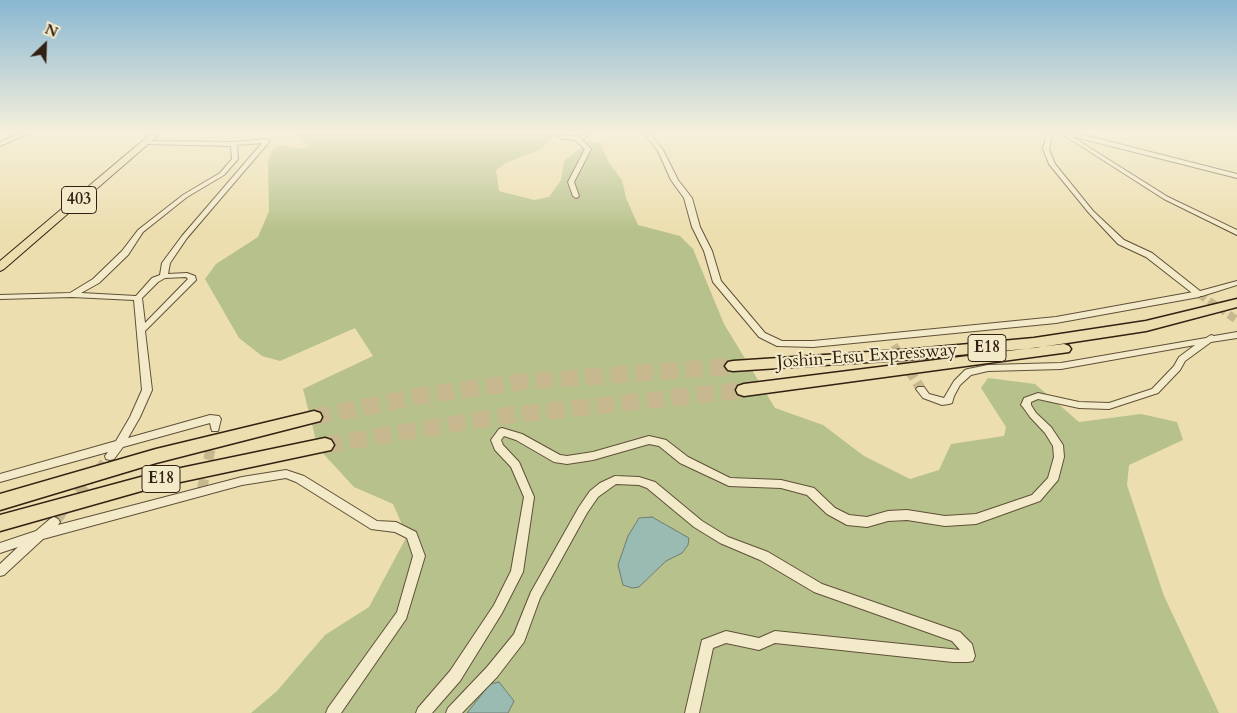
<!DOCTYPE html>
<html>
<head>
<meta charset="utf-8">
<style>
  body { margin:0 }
  #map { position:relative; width:1237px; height:713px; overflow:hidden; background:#ecdeae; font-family:Cardo,serif }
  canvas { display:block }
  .north { position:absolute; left:20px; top:20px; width:50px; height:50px; -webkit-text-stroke:4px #f3eaca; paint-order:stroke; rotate:24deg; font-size:14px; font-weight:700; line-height:20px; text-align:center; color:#322012 }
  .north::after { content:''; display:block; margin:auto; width:18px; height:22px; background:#322012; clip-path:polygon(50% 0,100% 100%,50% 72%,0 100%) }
</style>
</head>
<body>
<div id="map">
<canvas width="1237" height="713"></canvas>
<div class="north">N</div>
</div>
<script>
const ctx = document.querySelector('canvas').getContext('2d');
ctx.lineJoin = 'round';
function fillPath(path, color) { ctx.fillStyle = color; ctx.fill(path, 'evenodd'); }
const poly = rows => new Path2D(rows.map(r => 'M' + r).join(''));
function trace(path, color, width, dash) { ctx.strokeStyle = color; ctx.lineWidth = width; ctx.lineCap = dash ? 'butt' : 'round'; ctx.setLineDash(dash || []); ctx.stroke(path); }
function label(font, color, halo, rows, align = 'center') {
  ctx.font = font + ' Cardo,serif'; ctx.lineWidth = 4.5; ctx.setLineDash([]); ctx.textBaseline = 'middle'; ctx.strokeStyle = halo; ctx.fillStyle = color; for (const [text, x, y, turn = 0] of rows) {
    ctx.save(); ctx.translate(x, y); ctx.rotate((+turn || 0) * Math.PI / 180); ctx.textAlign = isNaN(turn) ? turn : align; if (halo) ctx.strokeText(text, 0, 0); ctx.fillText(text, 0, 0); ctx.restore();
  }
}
const green = poly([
  [303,132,559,132,541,149,506,163,496,170,499,191,534,200,549,197,561,180,564,161,589,141,600,143,608,161,622,180,626,198,638,225,680,236,693,249,724,324,775,408,823,425,864,456,910,479,939,470,951,444,1004,436,1006,427,981,388,988,378,1035,384,1079,422,1141,414,1177,422,1183,440,1129,465,1127,485,1164,596,1219,713,251,713,277,691,325,635,369,607,407,536,393,504,354,487,318,448,303,389,373,356,355,328,280,361,262,356,239,338,205,279,216,264,258,237,269,211,268,163,272,149,279,145,305,149,310,146,296,136]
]);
const water = poly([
  [652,517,689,538,688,545,682,553,666,561,639,587,632,588,623,585,618,565,628,536,639,518,652,517],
  [499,682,514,701,508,713,467,713,490,684,499,682]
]);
const minorTunnelFar2 = poly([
  [1199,294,1237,320],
  [894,345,902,358]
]);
const minorTunnelFar1 = poly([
  [901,357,921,389],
  [202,489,215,428],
  [59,516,110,456]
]);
const minorTunnel = poly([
  [54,522,60,514]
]);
const motorwayTunnel = poly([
  [314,417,420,396,521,382,733,366],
  [325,445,503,416,744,390]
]);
const minor = poly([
  [24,132,32,132,0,146,0,142,24,132],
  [549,132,556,132,566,136,580,136,586,132,593,132,582,140,591,149,574,182,579,196,578,197,576,198,573,196,568,182,585,149,575,140,563,139,549,132],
  [1047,132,1053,132,1049,149,1055,164,1093,211,1124,240,1152,253,1200,291,1237,281,1237,285,1202,296,1196,296,1146,257,1118,244,1089,213,1049,164,1043,149,1047,132],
  [1059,132,1066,132,1069,134,1072,132,1237,174,1237,178,1071,136,1168,197,1237,230,1237,235,1164,199,1059,132],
  [267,139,270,141,269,142,187,238,170,263,168,274,187,273,195,276,196,280,145,331,152,390,140,417,128,438,210,415,219,416,221,419,218,431,212,431,210,423,123,447,114,459,110,460,106,459,105,456,108,452,0,482,0,474,116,441,130,417,142,390,134,300,72,297,0,299,0,295,70,293,93,279,122,251,138,230,183,195,220,173,232,159,231,146,148,144,145,142,146,141,233,142,267,139],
  [262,143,182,236,162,263,160,275,152,278,136,296,81,293,99,283,128,255,143,232,187,197,224,175,238,159,237,145,262,143],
  [186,277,188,279,145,323,142,298,158,282,165,278,186,277],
  [1237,332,1237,338,1211,342,1185,361,1180,370,1158,393,1109,409,1079,408,1038,399,1031,402,1031,405,1036,413,1051,427,1063,445,1064,457,1058,480,1040,501,976,524,945,526,907,520,888,521,867,527,847,525,827,514,807,495,781,488,729,486,680,463,659,446,649,444,593,460,567,464,554,462,516,440,504,436,501,440,503,445,519,462,534,497,523,572,502,613,460,681,432,713,416,713,418,708,450,671,494,605,511,571,524,497,511,467,495,450,491,440,499,429,502,428,522,434,560,455,567,456,593,452,649,436,662,439,666,440,688,457,730,478,781,480,814,488,835,508,849,515,867,517,888,511,907,510,945,516,976,514,1032,495,1048,478,1054,457,1053,446,1045,433,1030,417,1023,407,1021,405,1024,398,1038,393,1079,402,1109,403,1152,389,1174,366,1179,357,1195,345,1061,369,988,371,971,375,960,385,954,396,952,403,949,404,942,405,923,398,916,389,918,387,924,387,929,394,944,398,954,381,965,370,968,369,988,365,1061,363,1206,338,1211,335,1214,336,1237,332],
  [286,470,304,476,377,521,396,522,416,532,425,556,406,619,341,713,326,713,328,708,397,612,413,556,407,538,395,532,371,529,296,482,286,478,242,485,43,539,4,575,0,576,0,564,18,547,0,553,0,543,36,531,50,519,54,517,58,519,60,522,58,525,242,477,286,470],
  [615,476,639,477,655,482,702,521,728,537,768,552,822,584,960,632,972,644,975,656,973,661,968,662,953,662,775,643,759,650,726,643,713,648,699,713,685,713,702,640,726,631,759,638,775,631,960,650,952,641,814,592,760,560,720,543,694,527,647,488,639,485,616,484,598,497,587,513,540,598,524,642,497,677,462,713,446,713,448,708,487,667,514,634,531,592,579,507,590,491,600,483,615,476]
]);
const tertiary = poly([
  [643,132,649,132,663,150,678,180,692,198,700,227,712,251,721,281,765,333,782,341,813,341,1056,317,1199,291,1203,294,1199,297,1056,323,813,347,777,346,759,337,713,282,704,251,692,227,684,198,671,180,658,151,643,132]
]);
const trunk = poly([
  [153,132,162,132,4,269,0,271,0,261,153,132]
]);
const motorway = poly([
  [1237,299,1237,307,1146,331,1034,348,915,359,733,371,728,370,725,366,728,362,733,361,915,349,1034,338,1146,321,1237,299],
  [1064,344,1069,346,1071,349,1069,352,744,396,738,394,736,390,738,386,744,384,1064,344],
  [314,411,320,413,322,417,320,421,156,463,0,510,0,494,156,449,314,411],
  [325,438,331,440,334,445,331,450,152,488,0,531,0,515,152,474,325,438]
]);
const shields = [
  [79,200,35],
  [987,348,38],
  [161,479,38]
];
const shieldNames = [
  ["403",79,200],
  ["E18",987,348],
  ["E18",161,479]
];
const streetNames = [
  ["Joshin-Etsu Expressway",867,357,-4]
];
fillPath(green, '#b6c18b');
fillPath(water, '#9abbb2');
trace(water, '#707d72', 1);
trace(minorTunnelFar2, '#c7b88f', 8, [8, 4]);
trace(minorTunnelFar1, '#c7b88f', 10, [10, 5]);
trace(minorTunnel, '#c7b88f', 12, [12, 6]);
trace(motorwayTunnel, '#c7b88f', 17, [17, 8]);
trace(minor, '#605039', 2);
trace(tertiary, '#605039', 2);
trace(trunk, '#322012', 2);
trace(motorway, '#322012', 3);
fillPath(minor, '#f3eaca');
fillPath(tertiary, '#f3eaca');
fillPath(trunk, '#ecdeae');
fillPath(motorway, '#ecdeae');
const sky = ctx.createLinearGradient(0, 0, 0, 232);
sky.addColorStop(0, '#89b7d2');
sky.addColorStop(0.57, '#f6f0db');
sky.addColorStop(1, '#f6f0db00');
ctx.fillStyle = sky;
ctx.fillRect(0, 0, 1237, 232);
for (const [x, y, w] of shields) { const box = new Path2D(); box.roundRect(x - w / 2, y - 13.5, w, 27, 4); ctx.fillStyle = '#f3eaca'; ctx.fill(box); trace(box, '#322012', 1); }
label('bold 16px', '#322012', null, shieldNames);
label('18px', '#322012', '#f3eaca', streetNames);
</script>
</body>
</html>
